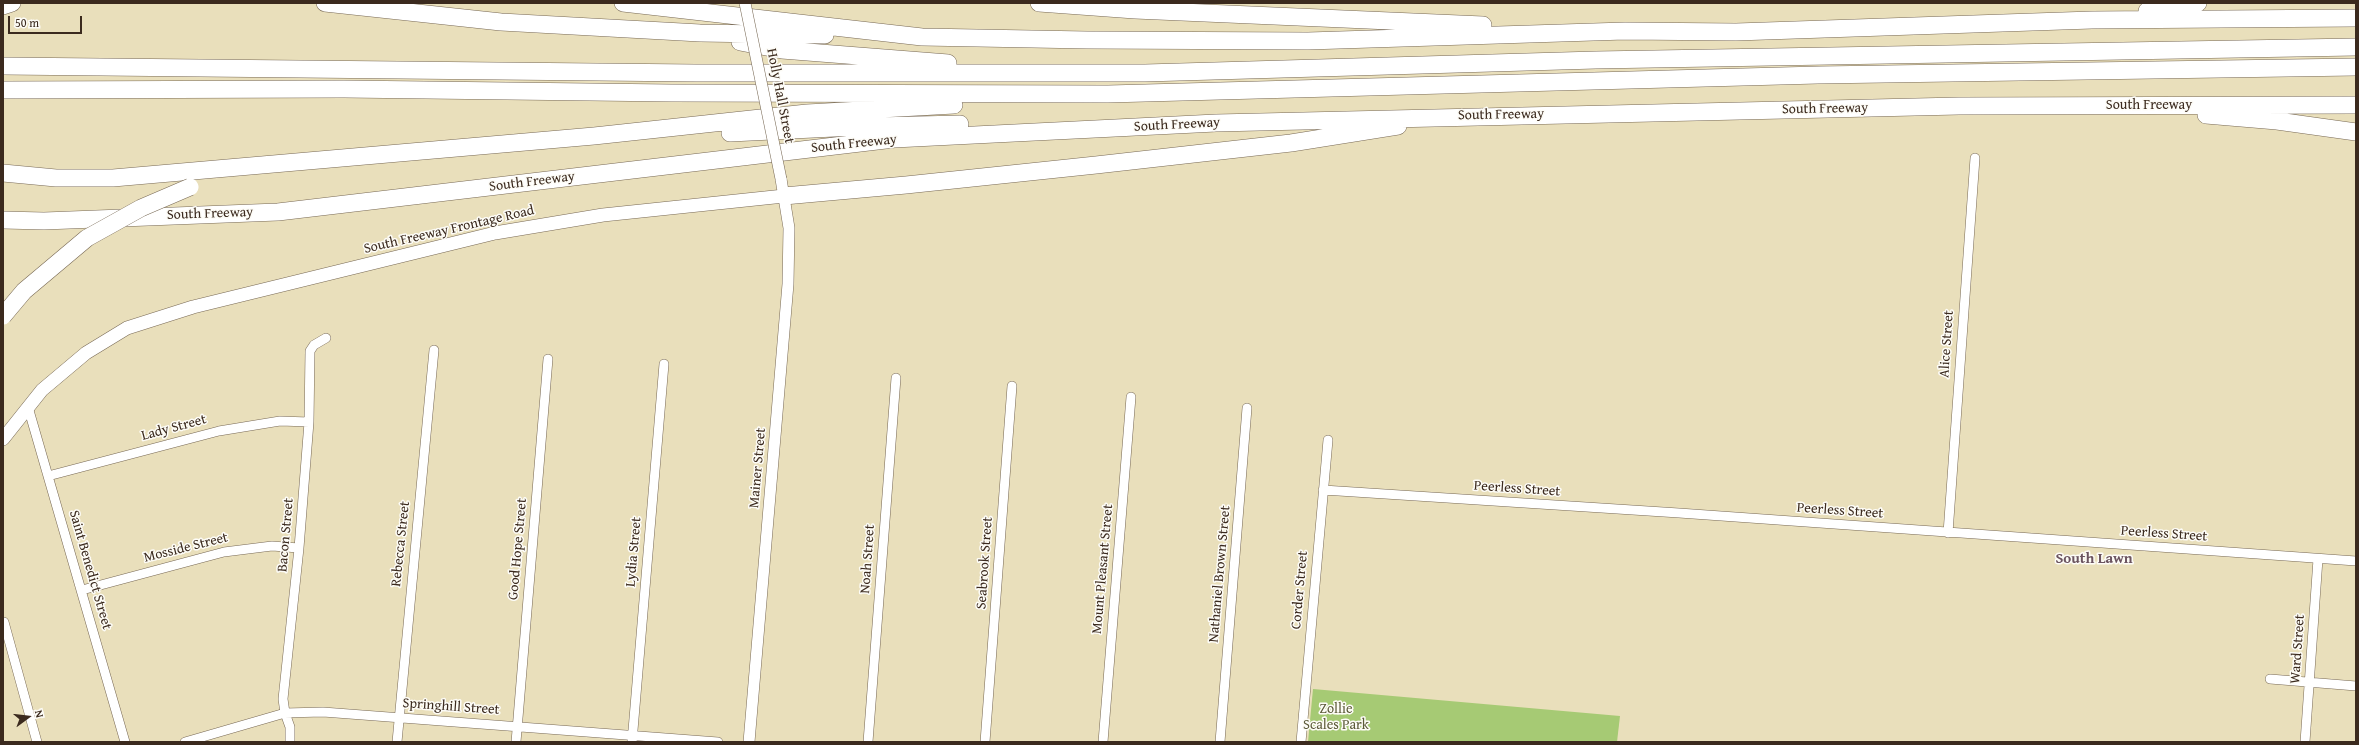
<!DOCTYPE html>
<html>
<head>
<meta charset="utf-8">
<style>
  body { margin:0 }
  #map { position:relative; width:2359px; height:745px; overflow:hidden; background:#e9dfbb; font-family:"Gentium Book Plus",serif }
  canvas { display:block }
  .frame { position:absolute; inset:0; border:4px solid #3b2a1e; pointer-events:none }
  .north { position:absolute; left:8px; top:697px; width:40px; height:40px; -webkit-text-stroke:3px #fdfcf7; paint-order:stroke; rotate:75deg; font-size:11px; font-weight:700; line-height:16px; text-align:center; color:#3b2a1e }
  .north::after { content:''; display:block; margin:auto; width:14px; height:18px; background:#3b2a1e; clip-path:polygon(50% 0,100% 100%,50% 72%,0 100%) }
  .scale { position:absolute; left:8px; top:16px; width:74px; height:18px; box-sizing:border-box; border:2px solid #3b2a1e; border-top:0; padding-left:5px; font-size:12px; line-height:14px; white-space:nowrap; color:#3b2a1e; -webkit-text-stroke:3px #fdfcf7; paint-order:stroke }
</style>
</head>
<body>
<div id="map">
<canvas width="2359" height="745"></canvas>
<div class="frame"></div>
<div class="north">N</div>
<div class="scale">50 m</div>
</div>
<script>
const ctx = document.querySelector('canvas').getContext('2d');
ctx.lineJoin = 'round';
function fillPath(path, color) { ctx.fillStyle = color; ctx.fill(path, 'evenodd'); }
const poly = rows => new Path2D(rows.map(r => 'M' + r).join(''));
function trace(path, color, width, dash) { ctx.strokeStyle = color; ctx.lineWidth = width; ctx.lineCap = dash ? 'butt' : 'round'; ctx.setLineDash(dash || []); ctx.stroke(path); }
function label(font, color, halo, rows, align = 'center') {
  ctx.font = font + ' "Gentium Book Plus",serif'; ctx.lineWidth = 3; ctx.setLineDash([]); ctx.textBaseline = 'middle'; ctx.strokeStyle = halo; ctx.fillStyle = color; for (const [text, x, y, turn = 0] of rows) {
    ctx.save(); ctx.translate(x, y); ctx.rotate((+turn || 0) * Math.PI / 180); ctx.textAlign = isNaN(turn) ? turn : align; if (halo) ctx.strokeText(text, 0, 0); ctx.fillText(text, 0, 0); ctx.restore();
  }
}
const green = poly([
  [1313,689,1620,716,1617,742,1308,742]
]);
const minor = poly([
  [28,407,125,742],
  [48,476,219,431,280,421,309,422],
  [1323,490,1679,513,2356,561],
  [1948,533,1975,158],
  [82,590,224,552,272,546,299,548],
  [4,622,37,742],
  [2270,679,2356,686],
  [185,742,285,713,323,712,718,742],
  [290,742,290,727,285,713,283,699,299,548,309,422,310,351,314,345,326,338],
  [397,742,434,350],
  [516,742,548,359],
  [632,742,664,364],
  [868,742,896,378],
  [985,742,1012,386],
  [1103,742,1131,397],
  [1220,742,1247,408],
  [1301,742,1328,440],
  [2305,742,2318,559]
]);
const tertiary = poly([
  [749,742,788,284,789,228,781,179]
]);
const secondary = poly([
  [3,439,42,390,86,353,127,328,193,307,495,233,603,215,784,196]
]);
const motorway = poly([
  [325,3,501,22,700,33,825,35],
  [623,3,922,37,1087,40,1308,41,1625,31,1736,32,2092,20,2356,18],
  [1039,3,1135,10,1483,25],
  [3,6,12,3],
  [2147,11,2198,3],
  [740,42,782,50,948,63],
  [3,66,696,73,1145,73,1596,60,2356,47],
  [3,90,344,89,671,93,1108,94,1818,75,2356,67],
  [2206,115,2277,121,2356,132],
  [730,133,876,126,960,124],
  [3,173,56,178,113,178,594,136,807,113,954,105],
  [784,196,906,185,1096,165,1291,143,1398,126],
  [3,220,44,221,278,212,894,139,1216,123,1959,106,2356,105]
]);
const tertiaryBridge = poly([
  [745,3,781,179]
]);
const motorwayBridge = poly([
  [3,316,24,291,87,238,141,208,190,187]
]);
const streetNames = [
  ["Holly Hall Street",780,96,79],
  ["South Freeway",2149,105],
  ["South Freeway",1825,109,-1],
  ["South Freeway",1501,115,-1],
  ["South Freeway",1177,125,-3],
  ["South Freeway",854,144,-6],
  ["South Freeway",532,182,-7],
  ["South Freeway",210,214,-2],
  ["South Freeway Frontage Road",449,230,-13],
  ["Alice Street",1947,344,-86],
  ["Lady Street",174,428,-15],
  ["Mainer Street",758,468,-85],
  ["Peerless Street",1517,489,4],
  ["Peerless Street",1840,511,4],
  ["Peerless Street",2164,534,4],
  ["Bacon Street",286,535,-85],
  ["Rebecca Street",401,544,-84],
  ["Mosside Street",186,548,-14],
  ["Good Hope Street",518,549,-85],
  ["Lydia Street",634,552,-85],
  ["Noah Street",868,559,-86],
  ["Seabrook Street",985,563,-86],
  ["Mount Pleasant Street",1103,569,-85],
  ["Saint Benedict Street",90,570,74],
  ["Nathaniel Brown Street",1220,574,-85],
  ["Corder Street",1300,590,-85],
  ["Ward Street",2298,649,-86],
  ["Springhill Street",451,707,4]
];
const parkNames = [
  ["Zollie",1336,709],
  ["Scales Park",1336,725]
];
const neighbourhoodNames = [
  ["South Lawn",2094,559]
];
fillPath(green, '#a6ca74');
trace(minor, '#786955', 10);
trace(tertiary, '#786955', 12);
trace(secondary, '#786955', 14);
trace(motorway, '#786955', 18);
trace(minor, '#fff', 9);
trace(tertiary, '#fff', 11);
trace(secondary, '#fff', 13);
trace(motorway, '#fff', 17);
trace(tertiaryBridge, '#786955', 12, []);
trace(motorwayBridge, '#786955', 18, []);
trace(tertiaryBridge, '#fff', 11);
trace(motorwayBridge, '#fff', 17);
label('14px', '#3b2a1e', '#fdfcf7', streetNames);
label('14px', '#5b5a38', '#fdfcf7', parkNames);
label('bold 15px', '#6b545f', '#fdfcf7', neighbourhoodNames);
</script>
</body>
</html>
